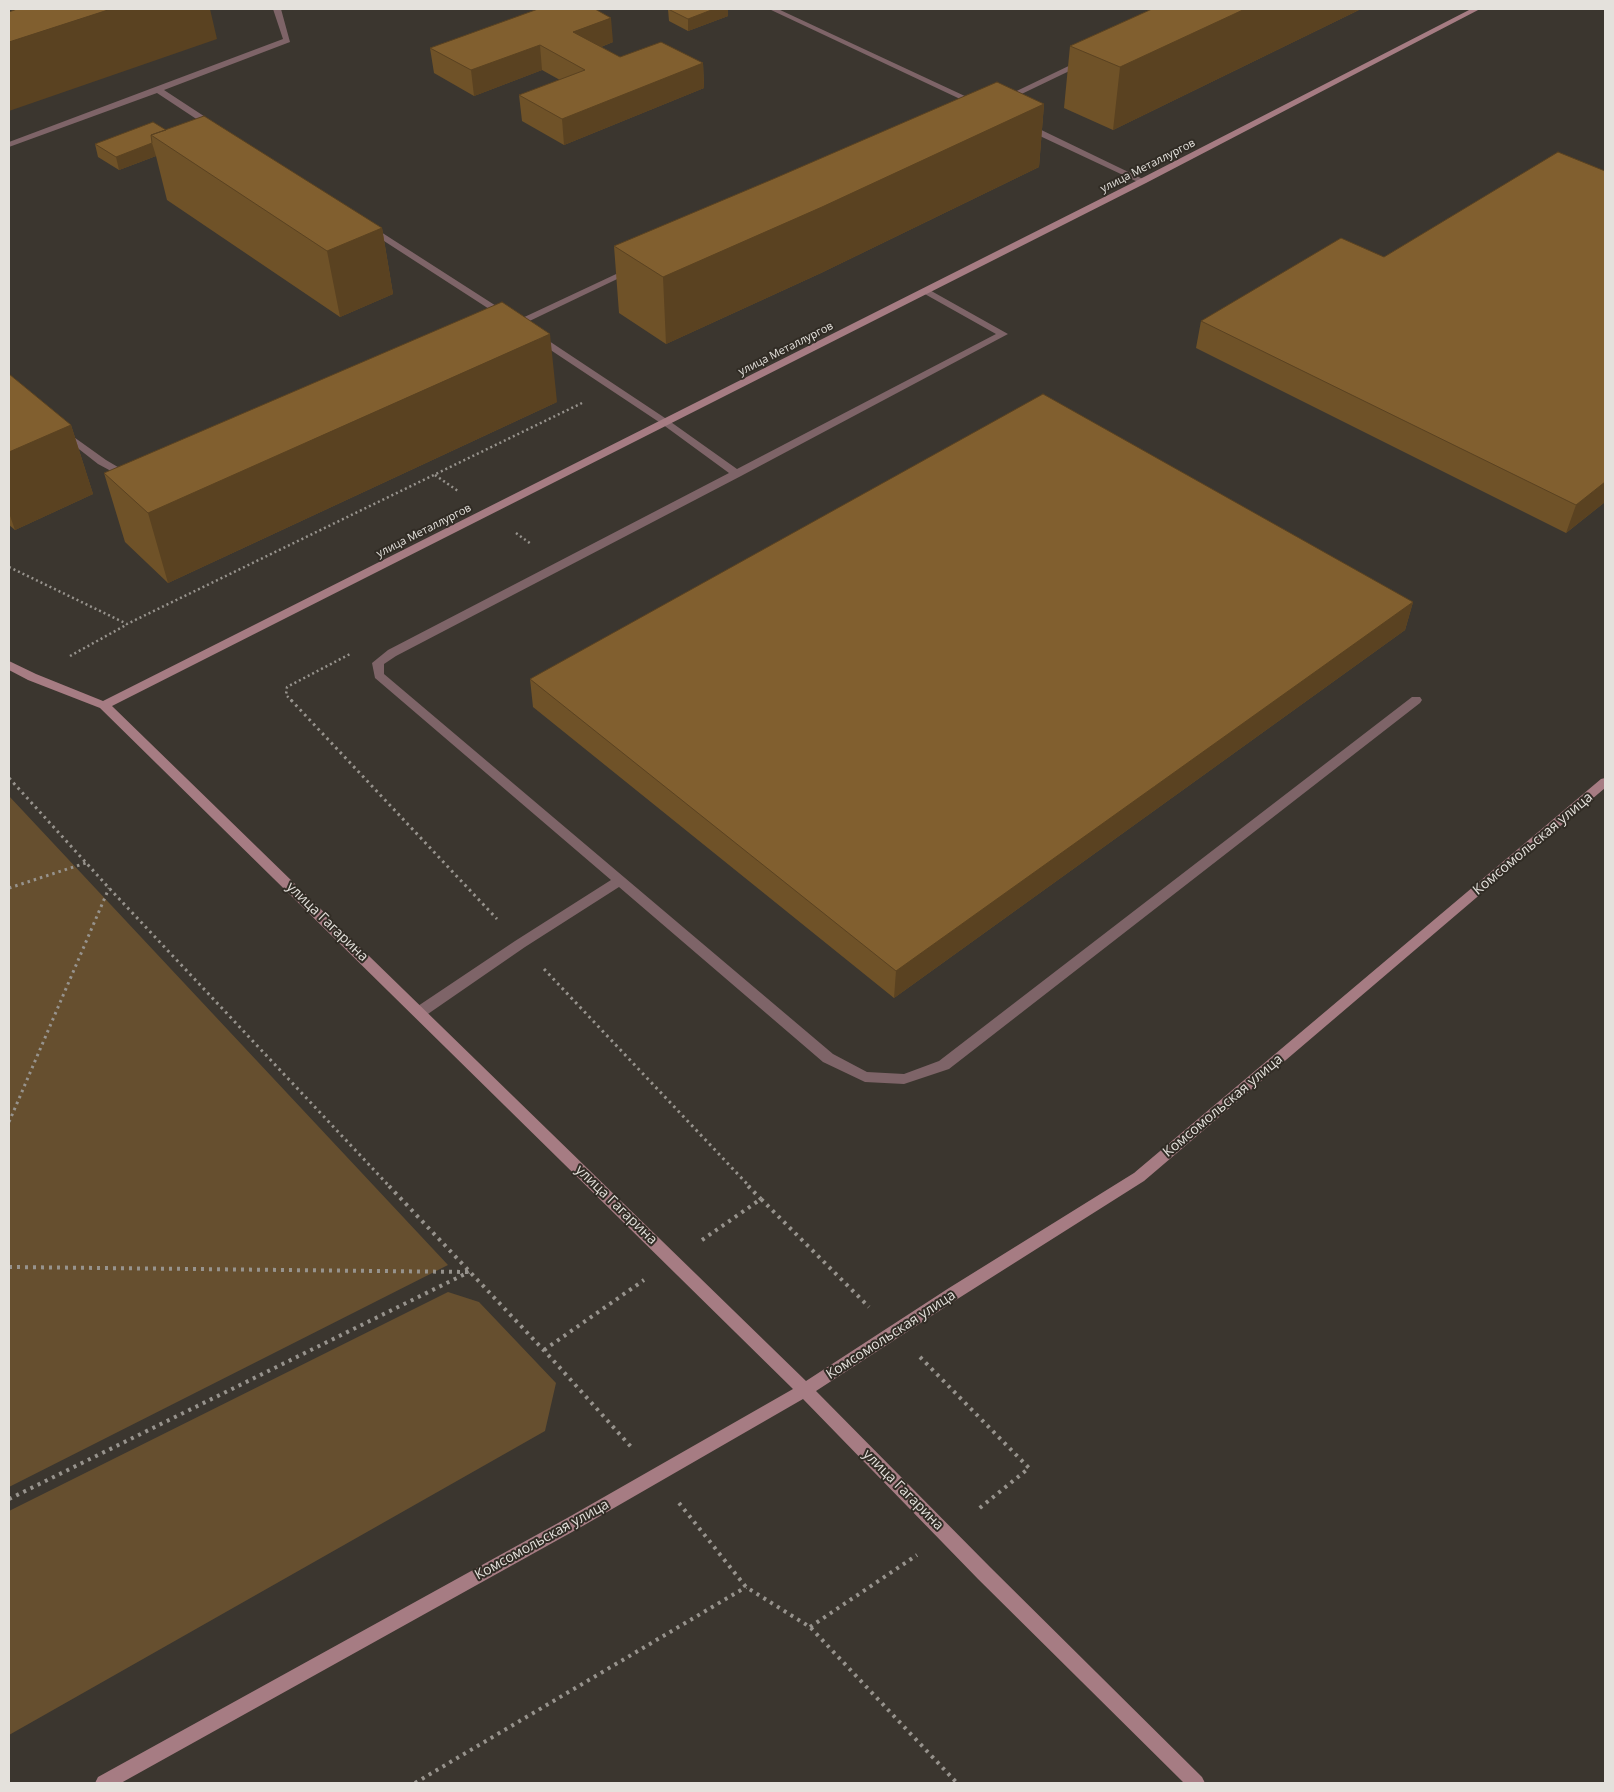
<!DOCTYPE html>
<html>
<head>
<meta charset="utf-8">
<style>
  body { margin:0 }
  #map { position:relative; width:1614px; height:1792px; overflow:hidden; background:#3b362f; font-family:"Open Sans",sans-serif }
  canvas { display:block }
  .frame { position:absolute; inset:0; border:10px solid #e4e1dc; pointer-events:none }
</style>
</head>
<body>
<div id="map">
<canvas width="1614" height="1792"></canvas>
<div class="frame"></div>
</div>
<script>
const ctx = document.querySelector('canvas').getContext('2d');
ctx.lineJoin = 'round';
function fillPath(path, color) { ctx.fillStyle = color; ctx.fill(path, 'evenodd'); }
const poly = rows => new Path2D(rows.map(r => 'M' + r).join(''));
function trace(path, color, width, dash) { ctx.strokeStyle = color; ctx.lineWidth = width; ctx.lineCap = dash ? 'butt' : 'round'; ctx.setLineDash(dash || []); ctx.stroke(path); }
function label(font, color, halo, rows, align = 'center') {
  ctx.font = font + ' "Open Sans",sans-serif'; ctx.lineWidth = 4; ctx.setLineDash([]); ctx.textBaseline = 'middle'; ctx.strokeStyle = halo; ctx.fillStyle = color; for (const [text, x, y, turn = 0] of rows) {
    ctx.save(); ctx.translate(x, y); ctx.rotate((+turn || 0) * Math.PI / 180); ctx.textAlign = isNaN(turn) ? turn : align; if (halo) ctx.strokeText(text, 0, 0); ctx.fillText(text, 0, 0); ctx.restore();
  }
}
const green = poly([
  [9,796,448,1265,9,1487],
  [448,1292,479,1302,556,1383,545,1431,9,1735,9,1511]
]);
const pathFar2 = poly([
  [435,475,458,491],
  [516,533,531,544],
  [9,567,127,624,582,403],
  [70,656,126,625],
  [292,701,286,695,287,687,350,654]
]);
const pathFar1 = poly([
  [291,700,497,919],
  [9,778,109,888,390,1187],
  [9,888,86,863],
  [544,969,750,1187],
  [9,1122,109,888]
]);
const path = poly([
  [389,1186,552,1359,633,1449],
  [748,1186,761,1199],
  [702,1240,761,1199,869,1307],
  [9,1267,469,1272],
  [544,1350,644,1280],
  [920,1357,1029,1468,976,1511],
  [9,1499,469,1272],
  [679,1503,746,1587,810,1627,957,1783],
  [810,1627,917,1555],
  [415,1783,746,1587]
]);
const lane = poly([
  [273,9,281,9,290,42,164,90,216,124,216,128,210,128,157,93,9,147,9,142,283,39,273,9],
  [769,9,778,9,982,104,975,106,769,9],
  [1079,61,1086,63,1007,101,1000,99,1079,61],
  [1025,125,1031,125,1147,181,1140,183,1025,129,1025,125],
  [370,225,518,320,629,268,635,268,636,270,517,327,367,230,366,228,370,225],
  [926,288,1008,334,741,476,396,656,384,664,384,674,833,1054,867,1072,904,1074,939,1061,1412,697,1420,697,1422,700,1420,703,949,1069,904,1084,865,1082,823,1062,619,887,525,947,425,1016,415,1016,413,1012,415,1008,515,941,611,880,375,678,372,663,388,650,729,473,662,424,534,339,534,335,540,335,668,420,737,469,996,334,923,293,922,291,926,288],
  [64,430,106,460,133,476,128,479,124,478,98,464,61,435,61,431,64,430]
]);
const secondary = poly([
  [1471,9,1480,9,1146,183,112,706,806,1381,949,1288,1134,1173,1601,779,1605,778,1605,788,1144,1181,959,1298,816,1391,990,1567,1202,1777,1205,1783,1184,1783,978,1579,803,1399,581,1527,121,1783,95,1783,98,1777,569,1517,793,1389,100,708,28,680,9,670,9,661,36,674,103,701,1140,179,1471,9]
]);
const wall = poly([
  [668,9,728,9,728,16,688,31,669,21],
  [1152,9,1361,9,1113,130,1064,108,1070,46],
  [613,42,601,47,620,57,703,63,704,88,564,145,522,121,519,95,560,80,542,70,474,96,434,73,430,48],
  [1044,104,1039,167,821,273,666,344,619,313,614,246],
  [166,130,382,228,393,294,340,317,167,200,156,156,119,170,98,157,95,144],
  [1605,171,1605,502,1566,533,1196,348,1201,321,1384,257],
  [9,374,71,425,93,494,15,530,9,525],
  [557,402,168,583,125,542,104,473],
  [1413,602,1405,630,894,998,533,707,530,679]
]);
const shadedWall = poly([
  [111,9,210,9,217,39,9,111,9,42],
  [714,9,728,9,728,16,688,31,688,19],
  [1245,9,1361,9,1113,130,1120,67],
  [611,18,613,42,575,57,573,32],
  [540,45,542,70,474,96,471,70],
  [703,63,704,88,564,145,562,119],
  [1044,104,1039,167,821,273,666,344,663,277],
  [152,143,156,156,119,170,116,157],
  [382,228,393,294,340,317,327,251],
  [550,334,557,402,168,583,148,513],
  [71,425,93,494,15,530,9,513,9,452],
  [1605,482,1605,502,1566,533,1576,505],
  [1413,602,1405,630,894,998,896,971]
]);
const building = poly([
  [17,9,111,9,9,42,9,12,17,9],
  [538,9,595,9,611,18,573,32,620,57,661,42,703,63,562,119,519,95,585,70,540,45,471,70,430,48,538,9],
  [668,9,714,9,688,19,668,9],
  [1152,9,1245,9,1120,67,1070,46,1152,9],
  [997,82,1044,104,822,207,663,277,614,246,773,179,997,82],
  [204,116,382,228,327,251,151,135,204,116],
  [153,122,166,130,151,135,152,143,116,157,95,144,153,122],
  [1558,152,1605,171,1605,482,1576,505,1201,321,1341,238,1384,257,1558,152],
  [502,302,550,334,148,513,104,473,502,302],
  [9,374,71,425,9,452,9,374],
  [1043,394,1413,602,896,971,530,679,1043,394]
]);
const farStreetnames = [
  ["улица Металлургов",1148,166,-27],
  ["улица Металлургов",786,349,-27],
  ["улица Металлургов",424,531,-27]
];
const streetNames = [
  ["Комсомольская улица",1533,844,-40],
  ["улица Гагарина",327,922,44],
  ["Комсомольская улица",1223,1106,-40],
  ["улица Гагарина",616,1205,44],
  ["Комсомольская улица",891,1335,-33],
  ["улица Гагарина",903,1490,45],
  ["Комсомольская улица",542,1540,-29]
];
fillPath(green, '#664f2f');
trace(pathFar2, '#97938d', 2.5, [2, 3]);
trace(pathFar1, '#97938d', 3, [2.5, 4]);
trace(path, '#97938d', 4, [3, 5]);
fillPath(lane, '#7e6468');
fillPath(secondary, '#a67c83');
fillPath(wall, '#6f5228');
fillPath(shadedWall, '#5a4221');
fillPath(building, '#815f2f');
trace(building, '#5a4221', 1);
label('11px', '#e4e1dc', '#312c25', farStreetnames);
label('14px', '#e4e1dc', '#312c25', streetNames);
</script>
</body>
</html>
